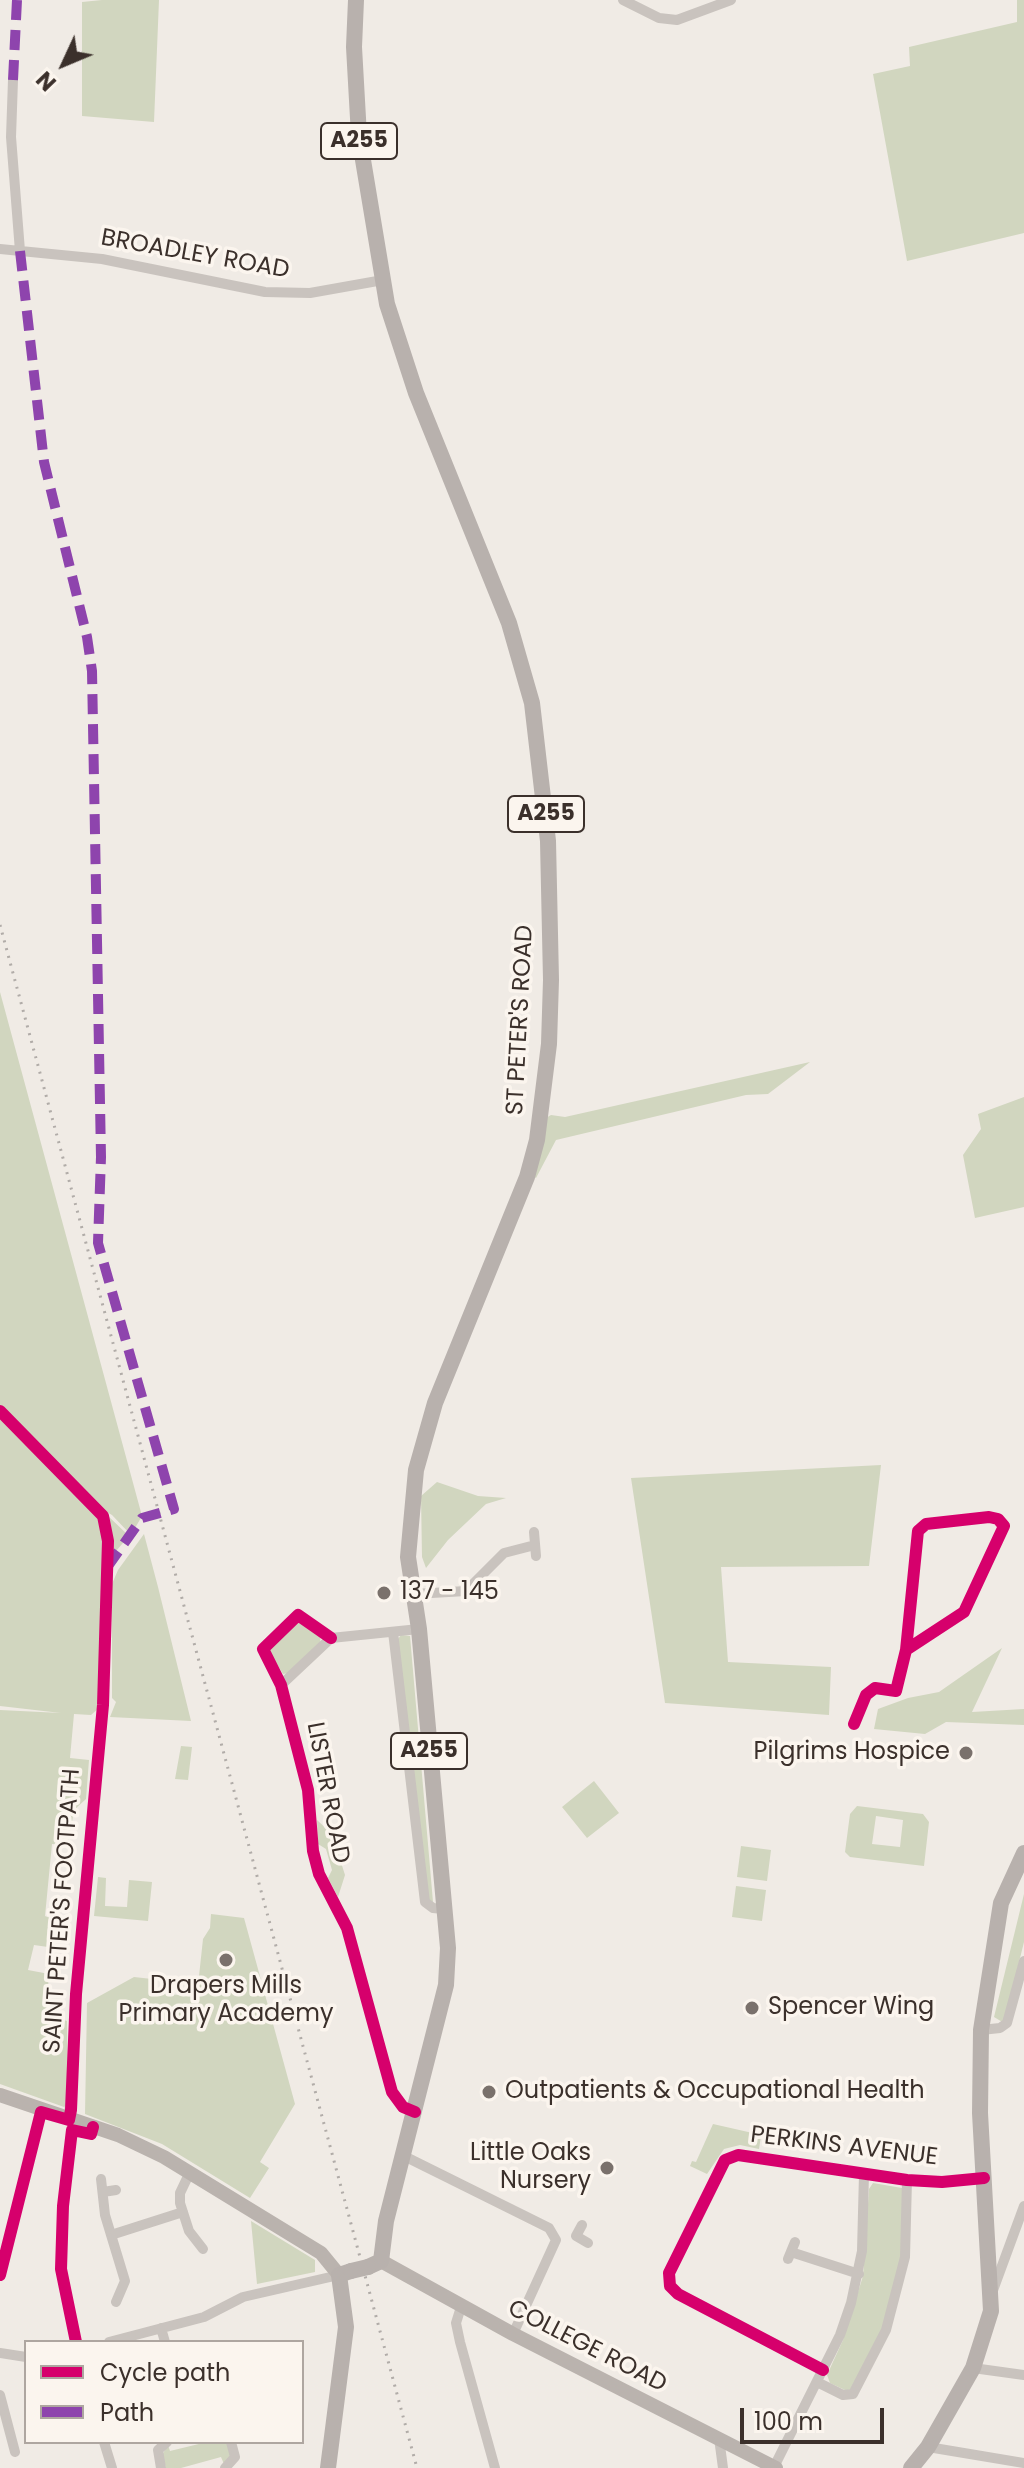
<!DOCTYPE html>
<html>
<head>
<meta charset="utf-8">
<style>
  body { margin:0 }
  #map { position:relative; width:1024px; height:2468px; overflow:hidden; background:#f0ebe5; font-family:Poppins,sans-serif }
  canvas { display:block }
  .legend { position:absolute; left:24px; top:2340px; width:280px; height:104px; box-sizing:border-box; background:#fbf5ee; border:2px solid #aea6a0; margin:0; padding:10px 14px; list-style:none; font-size:24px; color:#3b302b }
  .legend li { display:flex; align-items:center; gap:16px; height:40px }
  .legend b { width:40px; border:2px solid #aea6a0 }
  .north { position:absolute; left:24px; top:24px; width:80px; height:80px; -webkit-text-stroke:6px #fbf5ee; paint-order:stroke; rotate:226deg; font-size:22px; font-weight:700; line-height:32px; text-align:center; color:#3b302b }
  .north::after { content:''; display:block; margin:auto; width:28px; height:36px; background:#3b302b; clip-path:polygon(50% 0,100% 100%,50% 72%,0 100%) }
  .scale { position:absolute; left:740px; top:2408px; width:144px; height:36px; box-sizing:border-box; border:4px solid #3b302b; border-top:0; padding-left:10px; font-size:24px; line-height:28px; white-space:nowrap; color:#3b302b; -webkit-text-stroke:6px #fbf5ee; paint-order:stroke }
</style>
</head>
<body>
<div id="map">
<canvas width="1024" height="2468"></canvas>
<ul class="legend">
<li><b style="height:10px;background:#d6006c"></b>Cycle path</li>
<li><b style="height:10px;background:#8e44ad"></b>Path</li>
</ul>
<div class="north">N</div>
<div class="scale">100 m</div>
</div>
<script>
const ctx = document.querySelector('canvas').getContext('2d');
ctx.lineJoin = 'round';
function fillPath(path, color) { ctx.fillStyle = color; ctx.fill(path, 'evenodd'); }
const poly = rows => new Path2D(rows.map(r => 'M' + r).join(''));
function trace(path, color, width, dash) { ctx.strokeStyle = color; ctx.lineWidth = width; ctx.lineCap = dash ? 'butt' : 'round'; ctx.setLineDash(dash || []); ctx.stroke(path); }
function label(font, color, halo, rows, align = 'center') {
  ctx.font = font + ' Poppins,sans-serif'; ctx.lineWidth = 7; ctx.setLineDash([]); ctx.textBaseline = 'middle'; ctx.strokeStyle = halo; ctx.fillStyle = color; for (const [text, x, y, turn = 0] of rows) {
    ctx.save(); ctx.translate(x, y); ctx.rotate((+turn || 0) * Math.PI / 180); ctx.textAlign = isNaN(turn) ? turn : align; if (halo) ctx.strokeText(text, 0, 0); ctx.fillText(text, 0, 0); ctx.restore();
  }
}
const green = poly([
  [102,0,159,0,154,122,82,116,82,2],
  [1017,0,1024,0,1024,233,907,261,873,74,910,66,909,47,1017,22],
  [0,992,142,1516,131,1535,112,1515,91,1503,0,1408],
  [810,1062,768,1094,746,1095,556,1140,536,1178,529,1174,544,1119,551,1115,565,1117],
  [1024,1097,1024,1207,975,1218,963,1155,981,1129,978,1114],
  [0,1413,95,1512,106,1535,100,1707,91,1715,74,1714,70,1758,89,1760,86,1799,74,1810,68,1845,52,1844,45,1916,50,1918,48,1947,34,1945,28,1970,49,1974,46,2014,67,2021,68,2104,64,2107,0,2084,0,1710,61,1713,0,1706],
  [881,1465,869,1566,721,1567,728,1662,831,1667,829,1715,665,1703,631,1478],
  [437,1482,478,1496,506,1498,486,1504,448,1540,426,1568,422,1557,421,1496],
  [107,1515,129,1536,110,1558,111,1528],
  [144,1534,158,1587,191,1721,110,1717,116,1702,112,1698,112,1584,118,1570],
  [296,1620,321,1635,320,1642,289,1673,283,1674,269,1651],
  [401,1635,410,1636,433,1902,429,1901,398,1639],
  [1002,1648,972,1712,1024,1709,1024,1725,946,1722,925,1734,874,1729,878,1709,908,1698,939,1692],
  [181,1746,192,1747,188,1780,175,1779],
  [594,1781,619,1813,587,1838,562,1807],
  [857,1806,923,1814,929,1822,924,1866,850,1857,845,1852,850,1814],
  [876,1816,903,1820,900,1847,872,1844],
  [317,1820,332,1834,345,1875,338,1897,328,1878,332,1870,326,1849,318,1844],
  [741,1846,771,1850,767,1881,737,1877],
  [98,1877,106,1878,105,1906,127,1907,129,1880,152,1882,148,1921,94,1916],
  [736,1886,766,1890,762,1921,732,1917],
  [1024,1894,1024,1942,1004,2023,994,2017],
  [211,1914,244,1918,295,2104,260,2162,269,2168,250,2198,162,2144,85,2114,87,2003,134,1977,152,1979,151,1992,188,1996,189,1982,199,1976,203,1939,210,1928],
  [713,2124,757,2134,762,2130,759,2149,740,2145,724,2149,707,2174,690,2166,692,2161,696,2162],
  [873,2183,902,2188,902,2251,893,2296,877,2343,854,2389,847,2391,830,2383,827,2375,843,2340,863,2276,869,2189],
  [251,2221,315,2260,315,2272,257,2284],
  [207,2442,227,2442,231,2457,224,2464,221,2457,181,2468,166,2468,162,2455,168,2445,170,2451]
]);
const minor = poly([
  [623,0,659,18,677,20,731,0],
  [13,80,11,137,20,251],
  [0,249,102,259,265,292,310,293,383,280],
  [534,1532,536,1556],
  [414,1594,466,1591,504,1553,535,1545],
  [393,1632,425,1902,433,1908,443,1909],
  [331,1638,298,1615,263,1649,281,1685,308,1790,313,1851,319,1874,347,1928,392,2092,403,2107,415,2112],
  [281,1685,331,1638,419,1629],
  [854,1724,866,1695,875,1688,896,1691,906,1650,964,1612,1004,1526,998,1519,989,1517,926,1524,918,1531,906,1650],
  [981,2030,1000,2028,1007,2023,1024,1961],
  [69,2120,76,1994,103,1705],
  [404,2156,539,2223,549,2228,556,2240,513,2334],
  [190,2172,180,2193,180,2203,189,2231,203,2249],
  [101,2179,105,2215,125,2281,116,2302],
  [103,2192,116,2190],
  [582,2225,576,2236,588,2243],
  [111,2235,183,2212],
  [791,2252,859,2274],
  [788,2259,795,2242],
  [0,2275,41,2112],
  [992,2293,1024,2206],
  [461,2307,456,2323,460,2342,495,2468],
  [161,2328,165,2342],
  [109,2342,204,2317,243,2297,339,2275],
  [0,2353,26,2357],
  [973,2368,1024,2375],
  [823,2370,678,2294,670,2286,669,2273,725,2160,738,2155,907,2180,942,2182,984,2178],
  [817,2382,843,2395,853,2394,886,2330,905,2257,907,2180],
  [0,2395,15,2452],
  [719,2438,723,2468],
  [104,2442,112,2468],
  [928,2447,1024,2463],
  [774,2467,840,2335,851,2303,862,2251,864,2174],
  [161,2468,158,2450,167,2442],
  [225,2468,235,2457,231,2442]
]);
const secondary = poly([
  [0,2095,118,2135,164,2157,321,2253,339,2275],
  [381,2261,513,2334,776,2468]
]);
const primary = poly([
  [356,0,354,47,359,136,387,304,416,393,509,623,532,703,548,841,551,980,549,1044,537,1140,527,1177,435,1403,416,1470,408,1557,419,1629,448,1948,446,1985,386,2221,381,2261,368,2267],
  [328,2468,346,2327,339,2275,351,2271],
  [911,2468,928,2447,973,2368,991,2311,980,2113,981,2030,1001,1903,1024,1853]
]);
const rail = poly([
  [0,925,417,2468]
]);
const primaryBridge = poly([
  [351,2271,368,2267]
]);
const quiet = poly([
  [13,80,17,0],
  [20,251,44,462,87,637,92,671,101,1157,98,1243,174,1509,142,1518,108,1566]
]);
const cycleway = poly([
  [0,1411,103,1516,108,1541,103,1705,76,1994,71,2110,69,2120,41,2112,0,2275],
  [331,1638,298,1615,263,1649,281,1685,308,1790,313,1851,319,1874,347,1928,392,2092,403,2107,415,2112],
  [854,1724,866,1695,875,1688,896,1691,906,1650,964,1612,1004,1526,998,1519,989,1517,926,1524,918,1531,906,1650],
  [76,2342,61,2269,63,2206,72,2130,91,2134,93,2127],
  [823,2370,678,2294,670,2286,669,2273,725,2160,738,2155,907,2180,942,2182,984,2178]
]);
const markers = [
  [384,1593,8,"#7a716c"],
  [966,1753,8,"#7a716c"],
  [226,1960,8,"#7a716c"],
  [752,2008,8,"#7a716c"],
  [489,2092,8,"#7a716c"],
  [607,2168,8,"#7a716c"]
];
const shields = [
  [359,141,76],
  [546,814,76],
  [429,1751,76]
];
const shieldNames = [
  ["A255",359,141],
  ["A255",546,814],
  ["A255",429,1751]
];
const streetNames = [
  ["BROADLEY ROAD",195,255,10],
  ["ST PETER'S ROAD",521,1020,-87],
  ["LISTER ROAD",327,1793,79],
  ["SAINT PETER'S FOOTPATH",63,1911,-86],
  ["PERKINS AVENUE",844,2147,7],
  ["COLLEGE ROAD",587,2347,27]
];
const poiNames = [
  ["137 - 145",400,1593],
  ["Pilgrims Hospice",950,1753,"right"],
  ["Drapers Mills",226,1987,"center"],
  ["Primary Academy",226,2015,"center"],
  ["Spencer Wing",768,2008],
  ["Outpatients & Occupational Health",505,2092],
  ["Little Oaks",591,2154,"right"],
  ["Nursery",591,2182,"right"]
];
fillPath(green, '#d1d6bf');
trace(minor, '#c9c3be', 10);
trace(secondary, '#bab3ae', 14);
trace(primary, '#b8b1ad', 16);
trace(rail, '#b1aca8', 3, [2, 6]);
trace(primaryBridge, '#b8b1ad', 16);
trace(quiet, '#8e44ad', 10, [20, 10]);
trace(cycleway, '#d6006c', 12);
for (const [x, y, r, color] of markers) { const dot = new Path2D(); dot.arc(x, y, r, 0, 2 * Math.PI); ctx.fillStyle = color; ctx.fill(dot); trace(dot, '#fbf5ee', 3); }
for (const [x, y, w] of shields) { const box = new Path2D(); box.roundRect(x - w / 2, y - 18, w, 36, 6); ctx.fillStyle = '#fbf5ee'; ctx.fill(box); trace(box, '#3b302b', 2); }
label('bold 22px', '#3b302b', null, shieldNames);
label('24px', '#3b302b', '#fbf5ee', streetNames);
label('24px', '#3b302b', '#fbf5ee', poiNames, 'left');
</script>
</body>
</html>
